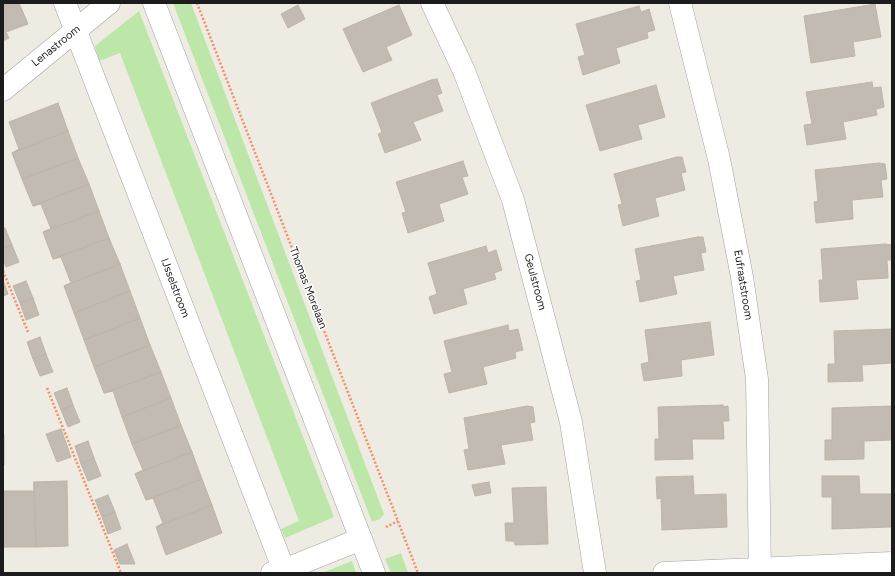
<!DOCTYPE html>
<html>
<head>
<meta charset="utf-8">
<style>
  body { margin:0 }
  #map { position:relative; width:895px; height:576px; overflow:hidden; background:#edebe2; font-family:Figtree,sans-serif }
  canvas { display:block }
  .frame { position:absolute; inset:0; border:4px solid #1c1c1c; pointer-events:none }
</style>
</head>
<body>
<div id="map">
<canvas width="895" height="576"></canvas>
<div class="frame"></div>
</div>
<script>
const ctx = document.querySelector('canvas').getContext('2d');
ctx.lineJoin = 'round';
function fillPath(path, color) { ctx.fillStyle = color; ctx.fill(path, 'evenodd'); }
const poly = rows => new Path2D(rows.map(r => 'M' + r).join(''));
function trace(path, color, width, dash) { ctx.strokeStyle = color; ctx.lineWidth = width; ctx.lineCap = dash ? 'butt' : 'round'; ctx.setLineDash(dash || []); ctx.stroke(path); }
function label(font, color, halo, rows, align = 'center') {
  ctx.font = font + ' Figtree,sans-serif'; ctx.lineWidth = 3; ctx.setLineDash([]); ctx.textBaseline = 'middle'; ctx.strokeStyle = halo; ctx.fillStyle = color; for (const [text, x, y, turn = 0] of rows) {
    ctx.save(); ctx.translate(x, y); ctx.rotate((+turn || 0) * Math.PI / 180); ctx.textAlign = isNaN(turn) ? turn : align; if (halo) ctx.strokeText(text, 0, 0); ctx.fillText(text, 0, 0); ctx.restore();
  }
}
const grass = poly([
  [173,3,191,3,384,514,380,519,372,522],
  [139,11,334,517,285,538,281,529,299,521,120,53,99,61,95,46],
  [401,553,408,573,391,573,385,559],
  [352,561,356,573,322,573]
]);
const building = poly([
  [19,3,28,24,6,32,9,38,3,41,3,4,19,3],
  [875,4,881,37,853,42,855,56,811,63,804,16,875,4],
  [298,5,305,19,288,28,281,14,298,5],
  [399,5,412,35,386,47,392,60,363,72,343,29,399,5],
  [639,6,641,12,649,9,655,30,647,32,648,38,616,48,620,63,583,75,578,57,585,55,576,24,639,6],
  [437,79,442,93,437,95,443,111,413,122,421,140,385,153,378,134,382,132,371,103,431,80,437,79],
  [872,82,873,88,881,87,884,107,876,109,877,115,843,122,846,139,807,145,804,125,812,124,806,92,872,82],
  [656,85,665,117,638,125,642,139,600,151,586,105,656,85],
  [58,103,68,131,12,153,19,149,9,122,58,103],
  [68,131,78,158,22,179,12,153,68,131],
  [677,157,682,157,686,172,681,173,685,190,655,198,659,216,623,226,618,205,622,204,614,174,677,157],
  [78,158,89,184,33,206,22,179,78,158],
  [463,161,468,176,462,177,468,194,439,204,444,221,408,233,402,213,406,212,396,182,463,161],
  [879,163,885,164,887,179,881,180,883,197,852,200,853,219,816,223,814,202,818,201,815,170,879,163],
  [89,184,99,211,43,232,51,229,41,204,33,206,89,184],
  [99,211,109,238,53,259,43,232,99,211],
  [5,228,12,245,3,248,3,229,5,228],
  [698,237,703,237,706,252,701,253,704,270,673,276,677,294,640,302,636,281,641,280,635,249,698,237],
  [109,238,120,264,64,286,71,283,61,257,53,259,109,238],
  [885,244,891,245,892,260,887,260,888,278,856,280,858,299,820,302,819,280,823,280,821,249,885,244],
  [12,245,19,262,6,267,3,259,3,248,12,245],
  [486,246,488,253,496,250,502,270,494,273,496,279,463,289,467,304,434,314,429,297,437,294,428,263,486,246],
  [120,264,130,291,74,313,64,286,120,264],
  [3,280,8,294,3,296,3,280],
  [26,281,33,298,20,303,13,286,26,281],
  [130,291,140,318,84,340,74,313,130,291],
  [33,298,39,315,26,320,20,303,33,298],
  [140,318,150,345,94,367,84,340,140,318],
  [710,322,714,355,681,360,682,376,644,381,641,364,649,362,645,330,710,322],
  [508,325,509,331,518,329,523,350,515,352,516,358,483,367,487,384,449,393,444,374,452,372,444,341,508,325],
  [892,329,892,363,862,365,863,381,828,382,828,364,835,364,834,331,892,329],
  [40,337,46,354,33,359,27,342,40,337],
  [150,345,161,372,104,393,94,367,150,345],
  [46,354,53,372,40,376,33,359,46,354],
  [161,372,171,398,122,417,113,391,104,393,161,372],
  [67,388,73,405,61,410,54,393,67,388],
  [171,398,181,425,132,444,122,417,171,398],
  [73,405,80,422,68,427,61,410,73,405],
  [723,405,723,407,728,406,729,421,723,421,724,439,692,439,693,459,655,460,655,439,659,439,658,407,723,405],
  [527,406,533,407,535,422,530,423,533,440,501,445,505,464,468,470,464,450,469,449,464,418,527,406],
  [892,406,892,440,864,441,864,459,825,460,825,440,832,440,832,408,892,406],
  [181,425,192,452,135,474,143,470,132,444,181,425],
  [61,429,71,457,57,462,46,434,61,429],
  [3,435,4,435,4,465,3,465,3,435],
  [88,441,94,458,81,464,75,446,88,441],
  [192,452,202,479,146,500,135,474,192,452],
  [94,458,101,476,88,481,81,464,94,458],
  [693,476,694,495,726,494,727,527,662,530,661,498,657,499,656,477,693,476],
  [822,476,859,476,860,494,891,494,891,527,832,529,832,497,822,497,822,476],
  [202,479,212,505,156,527,163,523,153,498,146,500,202,479],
  [67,481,68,546,36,547,34,482,67,481],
  [34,482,36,547,3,547,3,491,34,491,34,482],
  [489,482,491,493,475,496,472,485,489,482],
  [546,487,548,544,515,545,514,541,506,541,505,523,514,523,512,488,546,487],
  [108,495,115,512,102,517,95,500,108,495],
  [212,505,222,533,166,555,156,527,212,505],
  [115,512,121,529,108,534,102,517,115,512],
  [127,544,135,564,120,564,114,550,127,544]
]);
const path = poly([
  [197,3,418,573],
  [3,271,28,332],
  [47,388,121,573],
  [386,527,398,521]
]);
const minor = poly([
  [65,3,285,573],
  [432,3,464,71,513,200,571,422,595,573],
  [680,3,719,159,742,277,757,379,760,573],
  [3,90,109,3],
  [272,573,284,570,361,539],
  [664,573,892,563]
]);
const tertiary = poly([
  [154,3,374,573]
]);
const streetNames = [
  ["Lenastroom",56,46,-39],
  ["Geulstroom",535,282,75],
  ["Eufraatstroom",743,285,81],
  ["IJsselstroom",175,288,69],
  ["Thomas Morelaan",308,288,69]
];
fillPath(grass, '#bde7a8');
fillPath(building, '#c2bbb2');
trace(building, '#bfb4a5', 1);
trace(minor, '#a3a3a3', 23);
trace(tertiary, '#a3a3a3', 23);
trace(path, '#f68e6a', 2.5, [2, 2]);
trace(minor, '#fff', 22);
trace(tertiary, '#fff', 22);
label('11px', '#1c1c1c', '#fff', streetNames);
</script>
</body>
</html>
